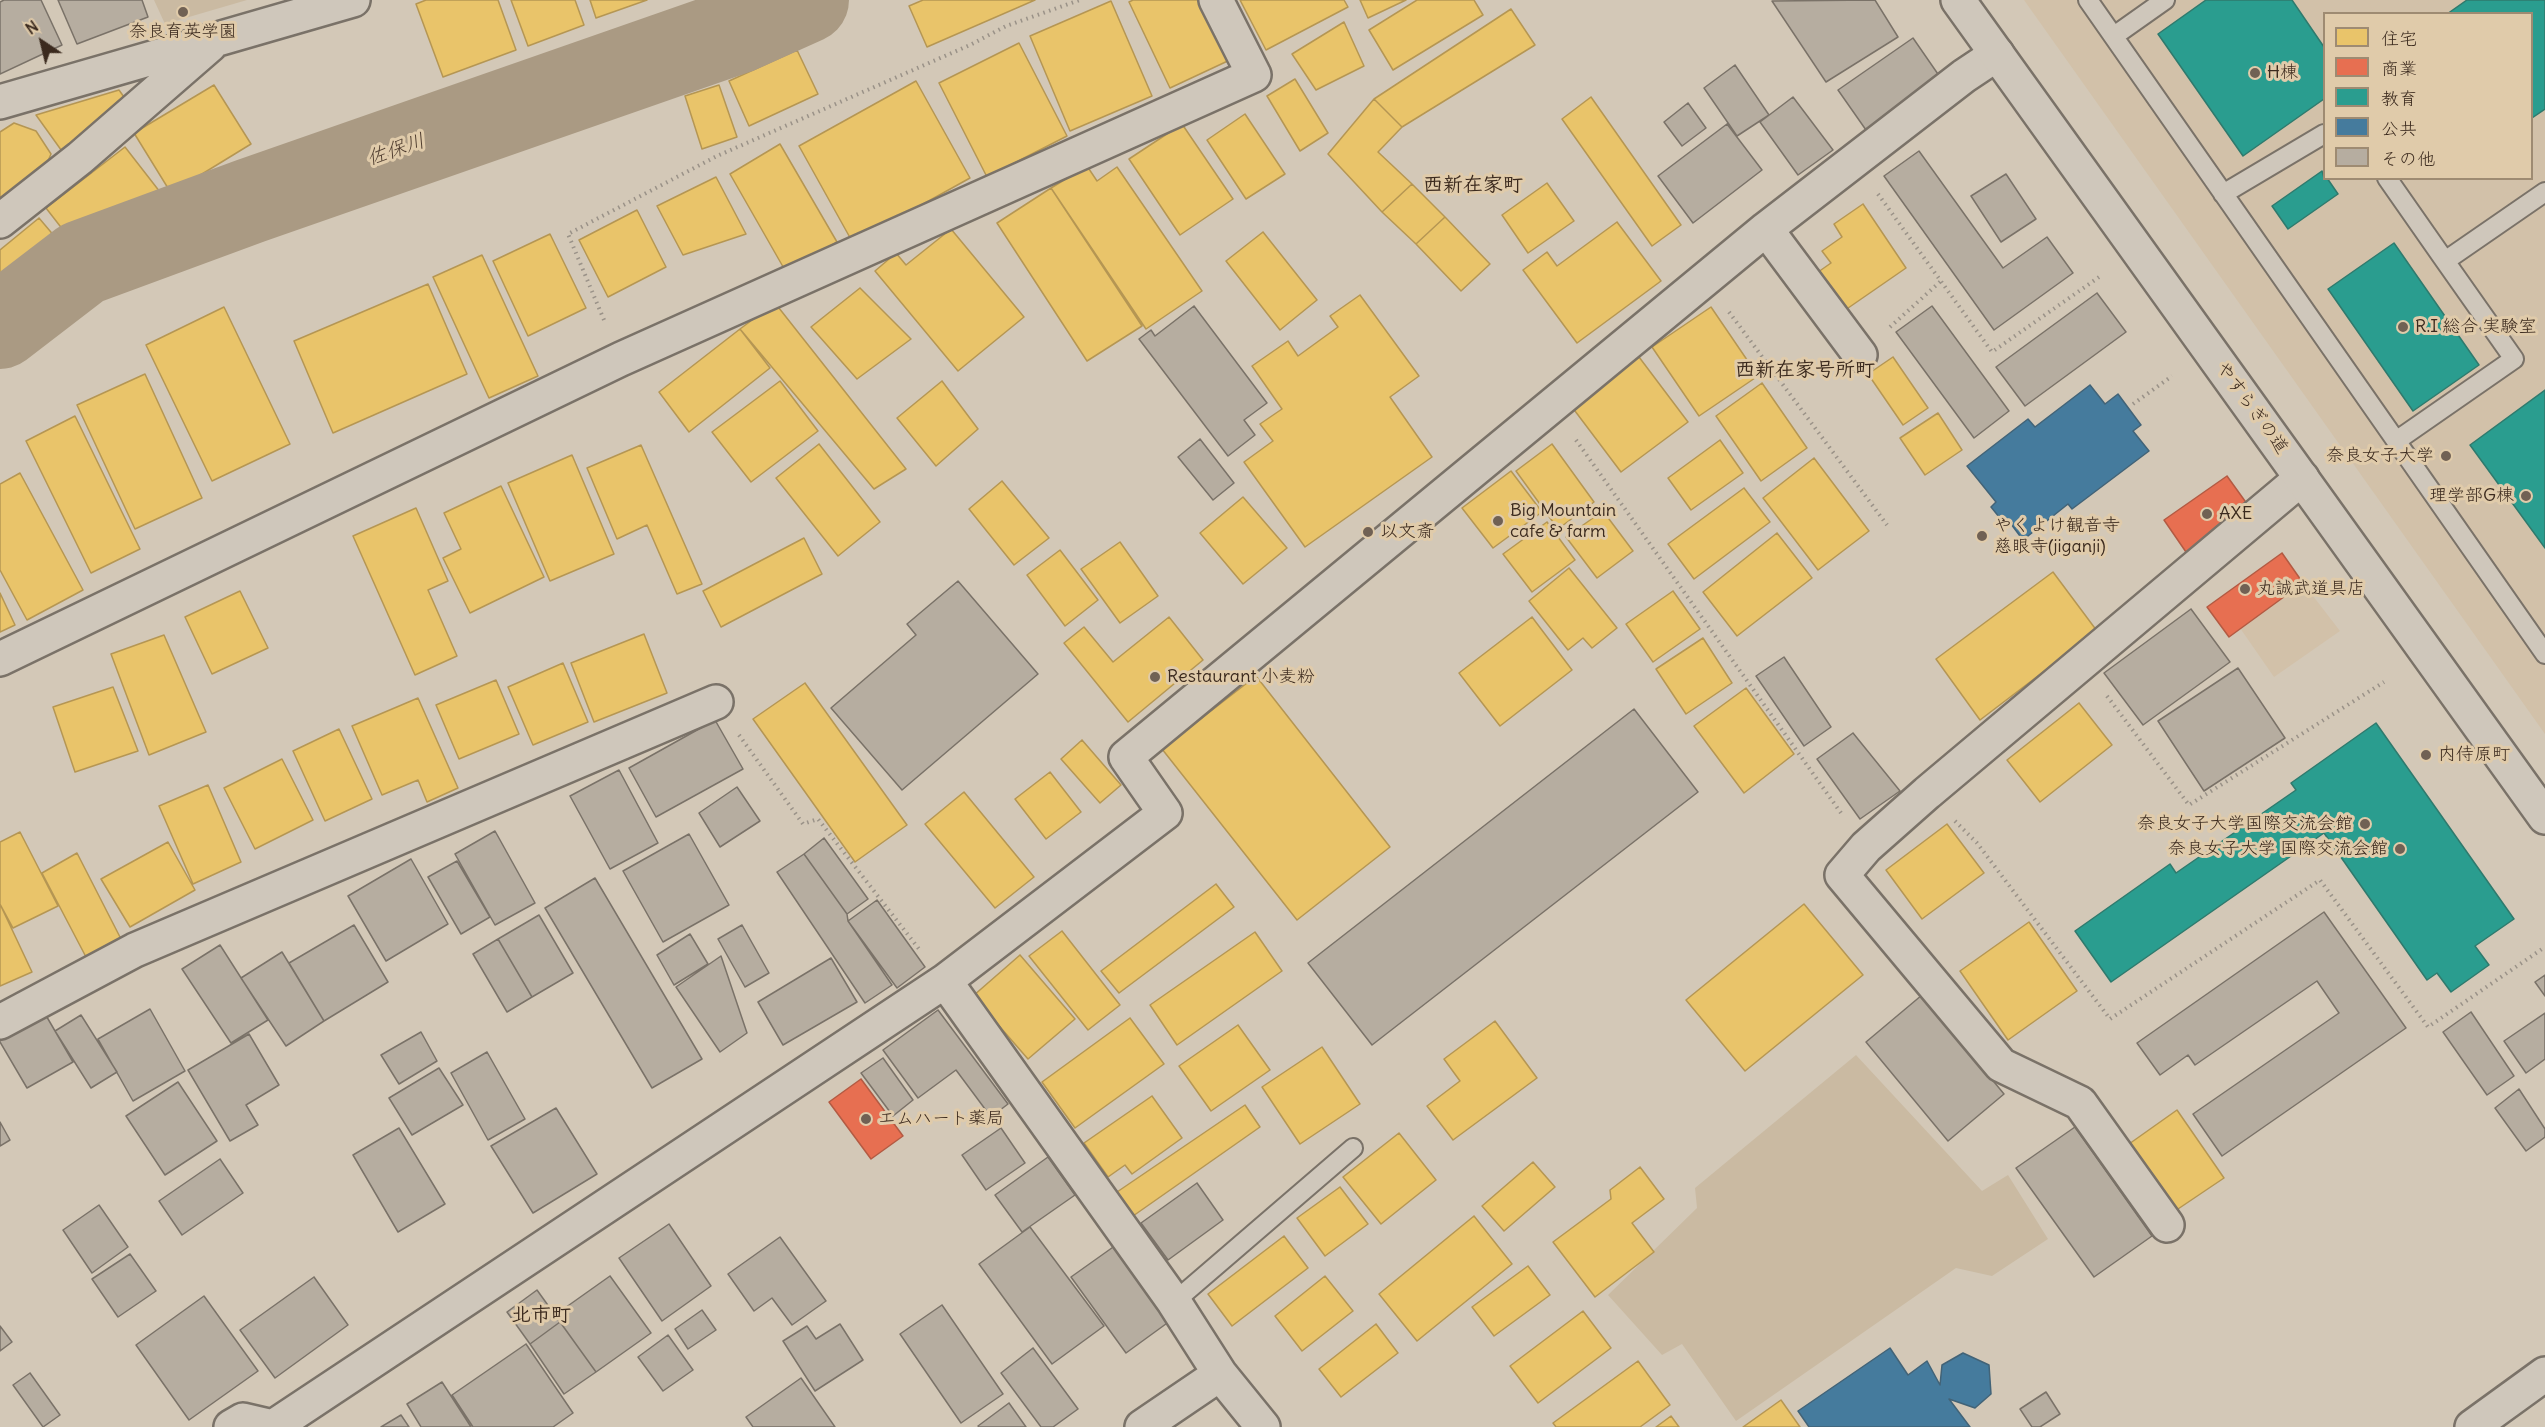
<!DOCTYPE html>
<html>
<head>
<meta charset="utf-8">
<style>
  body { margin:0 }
  #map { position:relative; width:2545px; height:1427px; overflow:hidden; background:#d3c8b7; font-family:Delius,"Klee One",sans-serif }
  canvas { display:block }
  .legend { position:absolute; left:2323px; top:12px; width:210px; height:168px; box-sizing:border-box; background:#e0cbaa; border:2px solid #9e8b72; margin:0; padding:8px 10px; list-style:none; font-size:18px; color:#3b2a1e }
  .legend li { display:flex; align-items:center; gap:12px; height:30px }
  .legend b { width:30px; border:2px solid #9e8b72 }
  .north { position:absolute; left:12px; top:12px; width:60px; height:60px; -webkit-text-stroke:4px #e0cbaa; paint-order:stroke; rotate:325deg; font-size:16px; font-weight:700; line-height:24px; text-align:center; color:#3b2a1e }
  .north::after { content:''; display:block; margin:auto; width:21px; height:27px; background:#3b2a1e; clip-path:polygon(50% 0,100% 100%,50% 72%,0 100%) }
</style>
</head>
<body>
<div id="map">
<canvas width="2545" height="1427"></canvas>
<ul class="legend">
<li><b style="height:16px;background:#e9c46a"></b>住宅</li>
<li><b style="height:16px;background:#e76f51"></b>商業</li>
<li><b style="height:16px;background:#2a9d8f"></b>教育</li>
<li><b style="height:16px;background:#457b9d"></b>公共</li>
<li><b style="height:16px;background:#b6ada0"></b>その他</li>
</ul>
<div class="north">N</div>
</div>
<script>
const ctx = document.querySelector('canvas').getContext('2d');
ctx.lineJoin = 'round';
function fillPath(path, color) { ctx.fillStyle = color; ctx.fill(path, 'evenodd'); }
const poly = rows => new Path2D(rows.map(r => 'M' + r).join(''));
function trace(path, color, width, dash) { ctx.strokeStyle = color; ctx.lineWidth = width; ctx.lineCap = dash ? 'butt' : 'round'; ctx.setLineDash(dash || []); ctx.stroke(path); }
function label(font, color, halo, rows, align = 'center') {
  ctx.font = font + ' Delius,"Klee One",sans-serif'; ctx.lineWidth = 6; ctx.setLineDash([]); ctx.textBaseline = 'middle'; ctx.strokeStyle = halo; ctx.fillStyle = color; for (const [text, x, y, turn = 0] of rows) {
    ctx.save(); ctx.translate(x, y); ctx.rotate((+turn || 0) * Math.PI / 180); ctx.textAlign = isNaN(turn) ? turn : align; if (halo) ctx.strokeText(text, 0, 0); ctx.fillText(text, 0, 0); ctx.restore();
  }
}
const built = poly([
  [2024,0,2545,0,2545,734],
  [2324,14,2532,14,2532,178,2324,178],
  [2303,583,2340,631,2274,677,2240,628]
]);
const green = poly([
  [154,0,247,0,165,24],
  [1856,1055,1982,1191,2008,1175,2048,1239,1992,1276,1956,1268,1736,1421,1682,1344,1662,1355,1608,1295,1697,1208,1695,1188]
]);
const homes = poly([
  [426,0,498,0,516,50,443,77,416,4,426,0],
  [511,0,575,0,584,25,528,46,511,0],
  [590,0,647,0,596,18,590,0],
  [923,0,1035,0,927,47,909,6,923,0],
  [1133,0,1204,0,1232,59,1170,88,1129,2,1133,0],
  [1240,0,1344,0,1348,7,1266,50,1240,0],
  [1360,0,1406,0,1368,18,1360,0],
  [1417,0,1474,0,1483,15,1393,70,1369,30,1417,0],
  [1111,1,1152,96,1070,131,1030,36,1111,1],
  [1511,9,1535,45,1402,127,1374,99,1511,9],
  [1344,22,1364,66,1316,90,1292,54,1344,22],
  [1019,43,1067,136,987,177,939,83,1019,43],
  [797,50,818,94,749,126,729,81,797,50],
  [1295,79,1328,133,1300,151,1267,96,1295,79],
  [916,81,970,178,853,243,799,146,916,81],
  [214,85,251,144,171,193,134,133,214,85],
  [719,85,737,137,702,149,685,96,719,85],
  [119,90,131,107,64,154,36,115,119,90],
  [1591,97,1681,225,1652,246,1562,119,1591,97],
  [1374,99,1402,127,1378,152,1412,184,1382,212,1328,154,1374,99],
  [1245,114,1285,174,1246,199,1207,140,1245,114],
  [14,123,36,131,51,154,44,170,0,198,0,132,14,123],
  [1182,124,1233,199,1180,235,1129,159,1182,124],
  [780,144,837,242,786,272,730,174,780,144],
  [125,147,160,192,81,253,46,208,125,147],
  [1087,166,1097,181,1117,167,1202,291,1146,329,1051,188,1087,166],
  [716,177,746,234,683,255,657,206,716,177],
  [1547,183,1574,221,1528,253,1502,215,1547,183],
  [1412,184,1445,217,1416,244,1382,212,1412,184],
  [1051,188,1142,326,1087,361,997,223,1051,188],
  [1863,204,1906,268,1838,315,1811,277,1831,263,1822,251,1842,237,1834,224,1863,204],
  [637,210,666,267,608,297,579,240,637,210],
  [1445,217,1490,264,1461,291,1416,244,1445,217],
  [39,218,72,257,0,316,0,250,39,218],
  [1617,222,1661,281,1577,343,1523,270,1547,252,1557,266,1617,222],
  [951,229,1024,317,958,371,875,271,896,253,906,265,951,229],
  [1263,232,1317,300,1280,330,1226,261,1263,232],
  [550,234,586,308,528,336,493,261,550,234],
  [482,255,538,376,489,398,433,277,482,255],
  [428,284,467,374,333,433,294,341,428,284],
  [860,288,911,339,857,379,811,327,860,288],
  [1360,295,1419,376,1390,397,1432,457,1305,547,1244,462,1273,441,1260,424,1282,409,1252,366,1288,341,1298,356,1338,327,1330,316,1360,295],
  [775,303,906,469,874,489,740,329,775,303],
  [224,307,290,444,212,481,146,345,224,307],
  [1711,307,1758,376,1699,416,1652,347,1711,307],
  [740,329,770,368,689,432,659,392,740,329],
  [1639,357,1688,422,1621,472,1572,407,1639,357],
  [1893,357,1928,408,1903,425,1868,374,1893,357],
  [145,374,202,498,135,529,77,405,145,374],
  [780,381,818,431,751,482,712,432,780,381],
  [942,381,978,429,936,466,897,418,942,381],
  [1762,383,1807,448,1761,481,1716,416,1762,383],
  [1938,413,1962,450,1925,475,1900,438,1938,413],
  [75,416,140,549,91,573,26,441,75,416],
  [1720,440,1743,473,1691,510,1668,478,1720,440],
  [819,444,880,522,838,556,776,478,819,444],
  [1552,444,1594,502,1558,529,1516,471,1552,444],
  [641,445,702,584,677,594,647,525,617,539,587,468,641,445],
  [572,455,614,554,550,581,508,483,572,455],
  [1814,458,1869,531,1818,570,1763,498,1814,458],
  [1511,471,1542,512,1493,548,1462,508,1511,471],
  [20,473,83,590,27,620,0,570,0,484,20,473],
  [1002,481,1049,538,1014,565,969,509,1002,481],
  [501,486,544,577,470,613,443,558,461,549,444,513,501,486],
  [1744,488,1770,522,1694,579,1668,544,1744,488],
  [1243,497,1287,548,1243,584,1200,533,1243,497],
  [416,508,448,581,428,590,457,656,415,675,353,536,416,508],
  [1603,511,1633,551,1597,578,1566,537,1603,511],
  [1547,522,1575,560,1532,592,1503,554,1547,522],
  [1777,533,1812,578,1737,636,1703,592,1777,533],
  [804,538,822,574,721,627,703,591,804,538],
  [1120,542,1158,596,1120,623,1081,569,1120,542],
  [1060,550,1098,600,1065,626,1027,575,1060,550],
  [1569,568,1617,628,1592,648,1583,638,1568,650,1529,601,1569,568],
  [2053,572,2097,631,1980,720,1936,659,2053,572],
  [240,591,268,648,212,674,185,617,240,591],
  [1673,591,1700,629,1653,662,1626,624,1673,591],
  [0,593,15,625,0,632,0,593],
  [1169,617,1203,660,1128,722,1064,643,1084,627,1113,662,1169,617],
  [1532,617,1572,670,1500,726,1459,673,1532,617],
  [644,634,667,693,594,722,571,663,644,634],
  [164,635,206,732,149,755,111,654,164,635],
  [1703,638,1732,683,1686,714,1656,669,1703,638],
  [563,663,588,722,533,745,508,687,563,663],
  [1256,676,1390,847,1297,920,1162,749,1256,676],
  [496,680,519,734,459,759,436,705,496,680],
  [805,683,907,825,855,862,753,719,805,683],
  [113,687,138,751,75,772,53,707,113,687],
  [1746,688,1794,754,1744,793,1694,726,1746,688],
  [418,698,458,788,427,802,418,780,382,795,352,726,418,698],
  [2079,703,2112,745,2040,802,2007,760,2079,703],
  [339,729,372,799,325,821,293,751,339,729],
  [1082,740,1121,785,1100,803,1061,759,1082,740],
  [282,759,313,820,255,849,224,788,282,759],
  [1050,772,1081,812,1046,839,1015,799,1050,772],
  [208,785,241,862,193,884,159,806,208,785],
  [964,792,1034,877,995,908,925,824,964,792],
  [1947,824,1984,873,1922,919,1886,870,1947,824],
  [20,832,58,906,13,928,0,904,0,842,20,832],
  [168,842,195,890,130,927,101,879,168,842],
  [77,853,121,939,86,957,42,873,77,853],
  [1216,884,1234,907,1119,993,1101,971,1216,884],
  [0,904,32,972,0,986,0,904],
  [1804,904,1863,975,1745,1071,1686,1000,1804,904],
  [2029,922,2077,991,2008,1040,1960,971,2029,922],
  [1062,931,1120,1005,1088,1030,1029,956,1062,931],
  [1255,932,1282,971,1177,1045,1150,1005,1255,932],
  [1020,955,1075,1019,1028,1059,973,996,1020,955],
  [1130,1018,1164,1064,1075,1128,1042,1082,1130,1018],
  [1495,1021,1537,1078,1453,1140,1427,1106,1460,1081,1444,1059,1495,1021],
  [1238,1025,1270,1070,1211,1111,1179,1066,1238,1025],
  [1322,1047,1360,1104,1300,1144,1262,1087,1322,1047],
  [1152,1096,1182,1138,1132,1174,1125,1165,1108,1177,1084,1143,1152,1096],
  [1245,1105,1260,1127,1133,1216,1117,1192,1245,1105],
  [2177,1110,2224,1178,2175,1211,2129,1144,2177,1110],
  [1399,1133,1436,1180,1381,1224,1343,1177,1399,1133],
  [1533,1162,1555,1187,1504,1231,1482,1206,1533,1162],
  [1640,1167,1664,1199,1632,1223,1654,1252,1595,1297,1553,1242,1611,1199,1610,1190,1640,1167],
  [1340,1187,1368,1224,1325,1256,1297,1218,1340,1187],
  [1474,1216,1512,1264,1417,1341,1379,1294,1474,1216],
  [1284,1236,1308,1268,1232,1326,1208,1294,1284,1236],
  [1528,1266,1550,1295,1494,1336,1472,1307,1528,1266],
  [1325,1276,1353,1311,1302,1351,1275,1316,1325,1276],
  [1583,1311,1611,1348,1538,1403,1510,1366,1583,1311],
  [1376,1324,1398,1353,1341,1397,1319,1369,1376,1324],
  [1638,1361,1670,1405,1640,1427,1556,1427,1553,1423,1638,1361],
  [1781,1400,1800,1427,1743,1427,1781,1400],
  [1671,1416,1679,1427,1656,1427,1671,1416]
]);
const shops = poly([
  [2227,476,2250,508,2186,552,2164,520,2227,476],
  [2282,553,2303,583,2229,637,2207,607,2282,553],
  [861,1079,903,1136,871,1159,829,1102,861,1079]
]);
const schools = poly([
  [2206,0,2292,0,2324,47,2324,99,2243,156,2158,34,2206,0],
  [2467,0,2545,0,2545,109,2532,118,2532,14,2447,14,2467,0],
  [2322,171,2324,178,2327,178,2338,194,2288,229,2272,206,2322,171],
  [2394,243,2479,365,2413,411,2328,289,2394,243],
  [2545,390,2545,548,2470,445,2545,390],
  [2376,723,2514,919,2475,946,2489,965,2451,992,2437,973,2427,980,2324,833,2111,982,2075,931,2170,864,2176,873,2296,790,2291,783,2376,723]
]);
const public = poly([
  [2090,385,2105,404,2118,394,2141,425,2133,431,2149,451,2072,509,2068,504,2023,540,2008,520,2004,523,1991,507,1996,502,1967,466,2028,419,2035,427,2090,385],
  [1890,1348,1908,1375,1927,1361,1940,1385,1942,1365,1963,1353,1989,1365,1991,1394,1975,1408,1949,1399,1970,1427,1809,1427,1798,1411,1890,1348]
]);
const river = poly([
  [0,326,82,263,250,201,737,31,806,0]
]);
const building = poly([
  [4,0,41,0,62,45,0,74,0,2,4,0],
  [58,0,142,0,148,17,77,44,58,0],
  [1875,0,1898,37,1826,82,1772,1,1875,0],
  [1913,38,1940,77,1866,130,1838,90,1913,38],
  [1735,65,1769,115,1737,136,1704,88,1735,65],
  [1793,97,1833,150,1798,175,1760,122,1793,97],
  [1688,103,1706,128,1682,146,1664,122,1688,103],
  [1727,124,1762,170,1693,223,1658,176,1727,124],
  [1919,151,2003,268,2047,237,2073,273,1994,330,1884,176,1919,151],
  [2006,174,2036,219,2001,242,1971,196,2006,174],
  [2097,293,2126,332,2025,406,1996,367,2097,293],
  [1194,306,1267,403,1244,420,1255,435,1228,456,1139,339,1151,330,1155,336,1194,306],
  [1932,306,2009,411,1974,438,1896,332,1932,306],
  [1200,439,1234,483,1213,500,1178,457,1200,439],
  [958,581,1038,674,902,790,831,708,916,635,907,624,958,581],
  [2191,609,2230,662,2143,725,2104,673,2191,609],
  [1784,657,1831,727,1804,746,1756,676,1784,657],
  [2238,668,2285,738,2204,791,2158,721,2238,668],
  [1634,709,1698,792,1372,1045,1308,963,1634,709],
  [715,720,743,769,656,817,629,768,715,720],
  [1853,733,1900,791,1860,819,1817,759,1853,733],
  [619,770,658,843,610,869,570,796,619,770],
  [737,787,760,821,720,847,699,813,737,787],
  [495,831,535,903,495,925,455,854,495,831],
  [689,834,729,905,663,942,623,871,689,834],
  [824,838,868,899,847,914,804,854,824,838],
  [804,854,847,914,848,921,892,985,865,1003,777,872,804,854],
  [411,859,448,924,386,961,348,896,411,859],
  [457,861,490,917,461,934,428,877,457,861],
  [595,878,702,1059,652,1088,545,908,595,878],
  [877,900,925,967,897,988,848,921,877,900],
  [2324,912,2406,1028,2222,1156,2193,1114,2339,1013,2317,981,2195,1065,2188,1055,2160,1075,2137,1043,2324,912],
  [539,915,573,973,532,997,498,939,539,915],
  [354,925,388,982,324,1021,289,963,354,925],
  [742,925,769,973,745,987,718,939,742,925],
  [690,934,708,964,674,985,657,955,690,934],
  [498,939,532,997,507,1012,473,954,498,939],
  [220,945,268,1020,231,1043,182,969,220,945],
  [282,952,324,1021,286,1046,241,978,282,952],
  [721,956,747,1033,720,1052,676,987,721,956],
  [831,958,857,1002,783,1045,758,1002,831,958],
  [2545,975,2545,996,2535,982,2545,975],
  [1922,995,2004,1094,1948,1141,1866,1042,1922,995],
  [150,1009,185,1071,133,1101,98,1039,150,1009],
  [938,1010,1008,1104,991,1117,956,1070,918,1098,883,1050,938,1010],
  [44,1012,73,1062,27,1088,0,1042,0,1037,44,1012],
  [2471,1012,2514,1076,2487,1095,2443,1032,2471,1012],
  [2545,1013,2545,1059,2526,1073,2504,1041,2545,1013],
  [81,1015,117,1072,91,1088,55,1031,81,1015],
  [421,1032,437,1061,399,1084,381,1055,421,1032],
  [249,1034,279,1085,246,1105,258,1125,230,1141,188,1070,249,1034],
  [487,1052,525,1119,488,1140,451,1073,487,1052],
  [883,1058,913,1100,893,1116,861,1073,883,1058],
  [439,1068,463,1105,412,1135,389,1098,439,1068],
  [178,1082,217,1141,165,1175,126,1116,178,1082],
  [2519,1089,2545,1129,2545,1137,2526,1151,2495,1108,2519,1089],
  [556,1108,597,1174,533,1213,491,1146,556,1108],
  [0,1122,10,1140,0,1146,0,1122],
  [2075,1127,2152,1236,2094,1277,2016,1168,2075,1127],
  [399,1128,445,1204,398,1232,353,1155,399,1128],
  [1001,1128,1025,1163,986,1190,962,1155,1001,1128],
  [1048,1157,1075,1195,1022,1232,995,1195,1048,1157],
  [220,1159,243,1193,182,1235,159,1201,220,1159],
  [1197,1183,1223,1220,1168,1260,1141,1223,1197,1183],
  [99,1205,128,1247,92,1273,63,1230,99,1205],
  [669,1224,711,1286,662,1321,619,1258,669,1224],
  [1030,1227,1104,1326,1052,1364,979,1264,1030,1227],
  [780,1237,826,1301,792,1325,772,1298,754,1311,728,1274,780,1237],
  [1116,1245,1170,1321,1126,1353,1071,1277,1116,1245],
  [130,1254,156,1291,118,1317,92,1279,130,1254],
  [610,1276,651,1333,596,1372,555,1315,610,1276],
  [314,1277,348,1325,275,1378,240,1330,314,1277],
  [537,1290,560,1322,530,1344,507,1312,537,1290],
  [204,1296,258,1371,189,1420,136,1345,204,1296],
  [942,1305,1003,1394,961,1423,900,1334,942,1305],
  [702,1310,716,1330,688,1349,675,1329,702,1310],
  [560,1322,596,1372,564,1394,530,1344,560,1322],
  [840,1324,863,1360,815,1391,783,1341,807,1326,816,1339,840,1324],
  [0,1326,12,1342,0,1351,0,1326],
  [668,1335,693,1370,663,1391,638,1357,668,1335],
  [526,1344,573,1413,553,1427,473,1427,452,1395,526,1344],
  [1033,1348,1078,1409,1053,1427,1041,1427,1001,1373,1033,1348],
  [30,1373,60,1415,43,1427,13,1385,30,1373],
  [801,1378,835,1427,753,1427,746,1417,801,1378],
  [442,1382,471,1427,421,1427,407,1404,442,1382],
  [2046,1392,2060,1414,2040,1427,2032,1427,2020,1409,2046,1392],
  [1009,1403,1026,1427,979,1427,978,1426,1009,1403],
  [401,1415,409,1427,381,1427,401,1415]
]);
const path = poly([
  [1878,194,1992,352,2102,275],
  [1729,312,1887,525],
  [604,320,568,234,717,156,970,45,1006,26,1080,0],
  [1890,327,1941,281],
  [2133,404,2172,376],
  [1576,440,1841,813],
  [2107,696,2189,805,2384,682],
  [739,735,803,824,818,819,919,949],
  [1955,821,1977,843,2110,1019,2320,880,2428,1027,2545,947]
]);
const service = poly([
  [2088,0,2545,654],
  [2114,36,2165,0],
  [2387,178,2445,261,2545,192],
  [2223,194,2324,134],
  [2396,441,2514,359,2445,261],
  [1174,1302,1353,1148]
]);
const minor = poly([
  [0,102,353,0],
  [0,221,80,158,210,45],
  [1766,229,1860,355],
  [0,659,621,359,1254,75,1216,0],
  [0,1022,135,950,716,702],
  [2167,1225,2080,1103,2001,1065,1842,875,1866,847,1927,793,2302,478],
  [231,1427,243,1420,273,1427,945,981],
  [1142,1427,1220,1374],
  [1263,1427,1220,1374,1174,1302,945,981,1165,813,1126,757,1766,229,1964,76,1997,54],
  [2472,1427,2545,1374]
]);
const tertiary = poly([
  [1958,0,2545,817]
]);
const markers = [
  [183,12,6,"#706154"],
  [2255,73,6,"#706154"],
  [2403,327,6,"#706154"],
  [2446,456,6,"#706154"],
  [2526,496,6,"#706154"],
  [2207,514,6,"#706154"],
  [1498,521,6,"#706154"],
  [1368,532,6,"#706154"],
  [1982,536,6,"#706154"],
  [2245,589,6,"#706154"],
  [1155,677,6,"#706154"],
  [2426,755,6,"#706154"],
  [2365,824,6,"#706154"],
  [2400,849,6,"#706154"],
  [866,1119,6,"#706154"]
];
const poiNames = [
  ["奈良育英学園",183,32,"center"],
  ["H棟",2267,73],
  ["R.I 総合 実験室",2415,327],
  ["奈良女子大学",2434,456,"right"],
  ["理学部G棟",2514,496,"right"],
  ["Big Mountain",1510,511],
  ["cafe & farm",1510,532],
  ["AXE",2219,514],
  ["やくよけ観音寺",1994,526],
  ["慈眼寺(jiganji)",1994,547],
  ["以文斎",1380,532],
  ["丸誠武道具店",2257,589],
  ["Restaurant 小麦粉",1167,677],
  ["内侍原町",2438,755],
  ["奈良女子大学国際交流会館",2353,824,"right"],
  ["奈良女子大学 国際交流会館",2388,849,"right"],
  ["エムハート薬局",878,1119]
];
const streetNames = [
  ["やすらぎの道",2252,408,54]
];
const waterNames = [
  ["佐保川",396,150,-19]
];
const neighbourhoodNames = [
  ["西新在家町",1473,185],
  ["西新在家号所町",1805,370],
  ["北市町",541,1315]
];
fillPath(built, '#d2c1a9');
fillPath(green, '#cabaa2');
fillPath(homes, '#e9c46a');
trace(homes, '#b59653', 1.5);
fillPath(shops, '#e76f51');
trace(shops, '#b35a42', 1.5);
fillPath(schools, '#2a9d8f');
trace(schools, '#2f7a6d', 1.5);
fillPath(public, '#457b9d');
trace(public, '#426377', 1.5);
trace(river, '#aa9a83', 86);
fillPath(building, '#b6ada0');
trace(building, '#7a7268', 1.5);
trace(service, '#7a7268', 22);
trace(minor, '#7a7268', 38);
trace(tertiary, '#7a7268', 38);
trace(path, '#9a9288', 4, [1.5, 4.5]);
trace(service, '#cfc7bb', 18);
trace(minor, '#cfc7bb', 33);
trace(tertiary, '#cfc7bb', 33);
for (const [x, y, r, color] of markers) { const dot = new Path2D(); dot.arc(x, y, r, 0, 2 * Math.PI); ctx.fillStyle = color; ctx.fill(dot); trace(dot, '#e0cbaa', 2); }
label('18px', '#3b2a1e', '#e0cbaa', poiNames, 'left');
label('18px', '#3b2a1e', '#e0cbaa', streetNames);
label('italic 20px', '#4e3c2e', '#e0cbaa', waterNames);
label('bold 20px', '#3b2a1e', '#e0cbaa', neighbourhoodNames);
</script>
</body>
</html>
